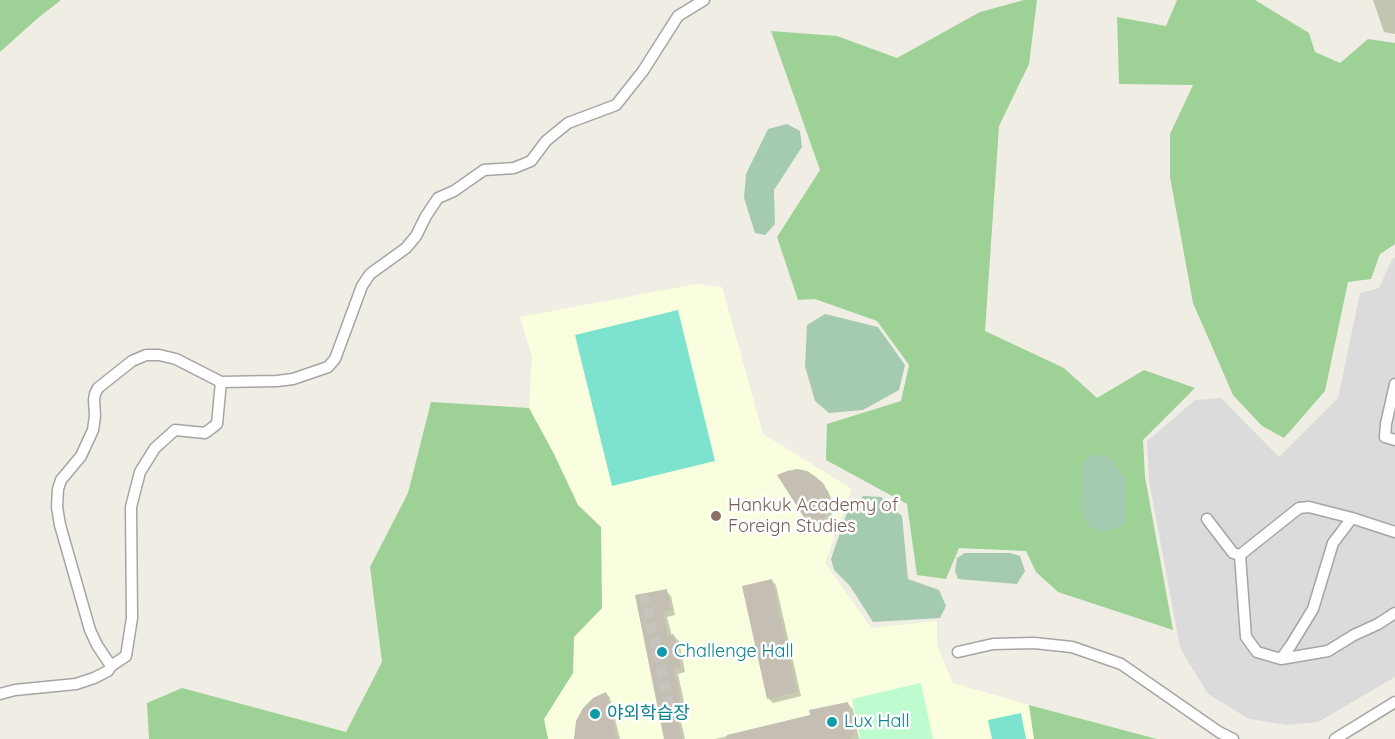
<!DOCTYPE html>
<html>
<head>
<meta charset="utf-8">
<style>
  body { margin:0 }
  canvas { display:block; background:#f0eee4 }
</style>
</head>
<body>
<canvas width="1395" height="739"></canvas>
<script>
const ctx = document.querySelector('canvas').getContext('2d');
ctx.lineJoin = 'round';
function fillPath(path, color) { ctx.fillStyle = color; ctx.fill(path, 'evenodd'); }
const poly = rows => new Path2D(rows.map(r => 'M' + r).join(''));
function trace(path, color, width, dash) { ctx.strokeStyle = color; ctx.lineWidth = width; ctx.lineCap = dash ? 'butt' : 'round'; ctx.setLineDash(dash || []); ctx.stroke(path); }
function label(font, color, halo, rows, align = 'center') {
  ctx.font = font + ' Quicksand,"Noto Sans KR",sans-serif'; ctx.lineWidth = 5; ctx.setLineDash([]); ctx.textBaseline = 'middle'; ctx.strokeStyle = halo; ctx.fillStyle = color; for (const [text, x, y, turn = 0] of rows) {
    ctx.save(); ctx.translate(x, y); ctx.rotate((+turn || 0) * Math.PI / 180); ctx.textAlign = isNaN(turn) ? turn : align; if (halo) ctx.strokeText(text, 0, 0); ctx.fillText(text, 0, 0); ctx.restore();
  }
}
const residential = poly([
  [1395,257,1395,677,1318,722,1287,725,1249,719,1208,694,1180,648,1149,480,1147,441,1195,400,1221,398,1279,457,1338,398,1360,293,1379,288,1392,259]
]);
const education = poly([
  [696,284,722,287,763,434,852,489,825,563,871,628,937,621,937,646,953,683,1029,705,1034,739,548,739,544,719,573,673,574,637,602,608,601,527,578,505,554,454,529,408,532,357,520,317]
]);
const construction = poly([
  [1373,0,1395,0,1395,34,1384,32]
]);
const forest = poly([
  [0,0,61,0,38,18,0,52],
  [1024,0,1037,0,1029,64,999,126,985,331,1064,368,1097,398,1144,370,1195,388,1143,440,1145,477,1173,630,1058,592,1036,572,1026,551,959,548,946,579,917,575,907,504,826,460,827,424,901,401,909,365,877,321,815,299,798,300,777,237,820,170,771,31,837,36,897,58,980,12],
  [1177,0,1255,0,1309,33,1315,52,1340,63,1368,39,1395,43,1395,244,1380,254,1371,279,1348,282,1325,391,1284,438,1262,426,1233,395,1193,303,1170,177,1170,134,1193,85,1119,84,1117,17,1166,26],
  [431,402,529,408,554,454,578,505,601,527,602,608,574,637,573,673,544,719,548,739,149,739,147,703,182,688,346,732,382,662,370,567,408,493],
  [1029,705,1157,739,1034,739]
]);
const cemetery = poly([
  [787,124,800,131,802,147,774,190,775,224,765,235,755,233,744,198,746,174,768,129],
  [825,314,878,327,905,365,899,390,863,410,829,413,815,401,805,366,807,325],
  [1091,455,1109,456,1126,479,1126,521,1121,527,1101,532,1089,526,1081,510,1082,465],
  [863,496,881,497,902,516,908,579,939,590,946,606,940,618,873,622,850,586,834,570,831,559,847,513],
  [965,553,1010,553,1020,556,1025,571,1017,584,958,579,955,571,957,558]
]);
const park = poly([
  [921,683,933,739,858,739,860,736,852,699]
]);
const pitch = poly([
  [678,310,715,461,612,486,575,335],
  [1021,713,1026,739,992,739,988,720]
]);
const shadow = poly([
  [779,476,816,478,828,491,832,500,833,510,830,520,825,529,818,534,813,529],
  [772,581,776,585,801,696,773,703,768,698],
  [666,591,671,596,675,615,667,617,672,636,674,636,679,641,685,672,678,674,688,720,681,721,685,739,665,739,636,597],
  [606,693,610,698,620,739,577,739],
  [848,704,853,709,859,739,715,739,811,716]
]);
const building = poly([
  [797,469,807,471,816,477,824,484,828,494,829,505,826,515,820,524,812,530,777,475,787,471],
  [772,579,797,692,767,699,742,586],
  [667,589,671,610,663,612,668,636,674,634,681,668,674,669,684,715,677,716,682,739,664,739,635,595],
  [606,692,617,739,574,739,576,721,583,708,593,698],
  [848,702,855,734,850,735,851,739,727,739,727,735,810,715,809,710]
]);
const streetTunnel = poly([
  [644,594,670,708,682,705]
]);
const street = poly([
  [1395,384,1386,424,1385,437,1395,440],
  [1207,519,1233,553,1240,555],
  [1395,532,1352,518,1309,507,1299,508,1240,555,1246,637,1257,652,1281,659,1328,651,1354,635,1378,624,1395,613],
  [958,652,993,644,1034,643,1072,647,1121,664,1219,732,1233,739],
  [1281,659,1291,645,1313,609,1333,543,1352,518],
  [111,666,126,656,132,618,131,507,140,472,155,448,175,430,205,433,217,424,221,382],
  [0,694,15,690,76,684,94,678,108,671,111,666,97,645,90,630,60,525,57,507,58,489,61,480,81,456,93,430,95,416,94,400,95,394,98,388,132,361,146,355,159,355,176,359,221,382,277,381,293,379,328,367,335,359,362,286,370,274,406,248,416,236,426,216,438,198,454,191,484,170,514,168,531,161,546,141,568,123,616,105,643,71,678,16,704,0],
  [1335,739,1395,702]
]);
const markers = [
  [716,516,6,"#8d6e63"],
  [662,652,6,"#0f9aa8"],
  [595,714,6,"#0f9aa8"],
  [832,722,6,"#0f9aa8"]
];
const educationNames = [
  ["Hankuk Academy of",728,506],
  ["Foreign Studies",728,527]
];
const cultureNames = [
  ["Challenge Hall",674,652],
  ["야외학습장",607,714],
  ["Lux Hall",844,722]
];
fillPath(residential, '#dcdbdb');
fillPath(education, '#f9ffde');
fillPath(construction, '#c1c5af');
fillPath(forest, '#9dd196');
fillPath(cemetery, '#a4cab0');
fillPath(park, '#befccf');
fillPath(pitch, '#7de3cf');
fillPath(shadow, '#0003');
fillPath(building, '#c4beb3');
trace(streetTunnel, '#c6c4bc', 10, [10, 5]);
trace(street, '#a5a5a5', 13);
trace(street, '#fff', 10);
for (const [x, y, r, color] of markers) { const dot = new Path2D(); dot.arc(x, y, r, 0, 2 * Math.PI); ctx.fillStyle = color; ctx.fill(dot); trace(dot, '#fff', 2); }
label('18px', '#785e54', '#fff', educationNames, 'left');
label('18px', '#0d838f', '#fff', cultureNames, 'left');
</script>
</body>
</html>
